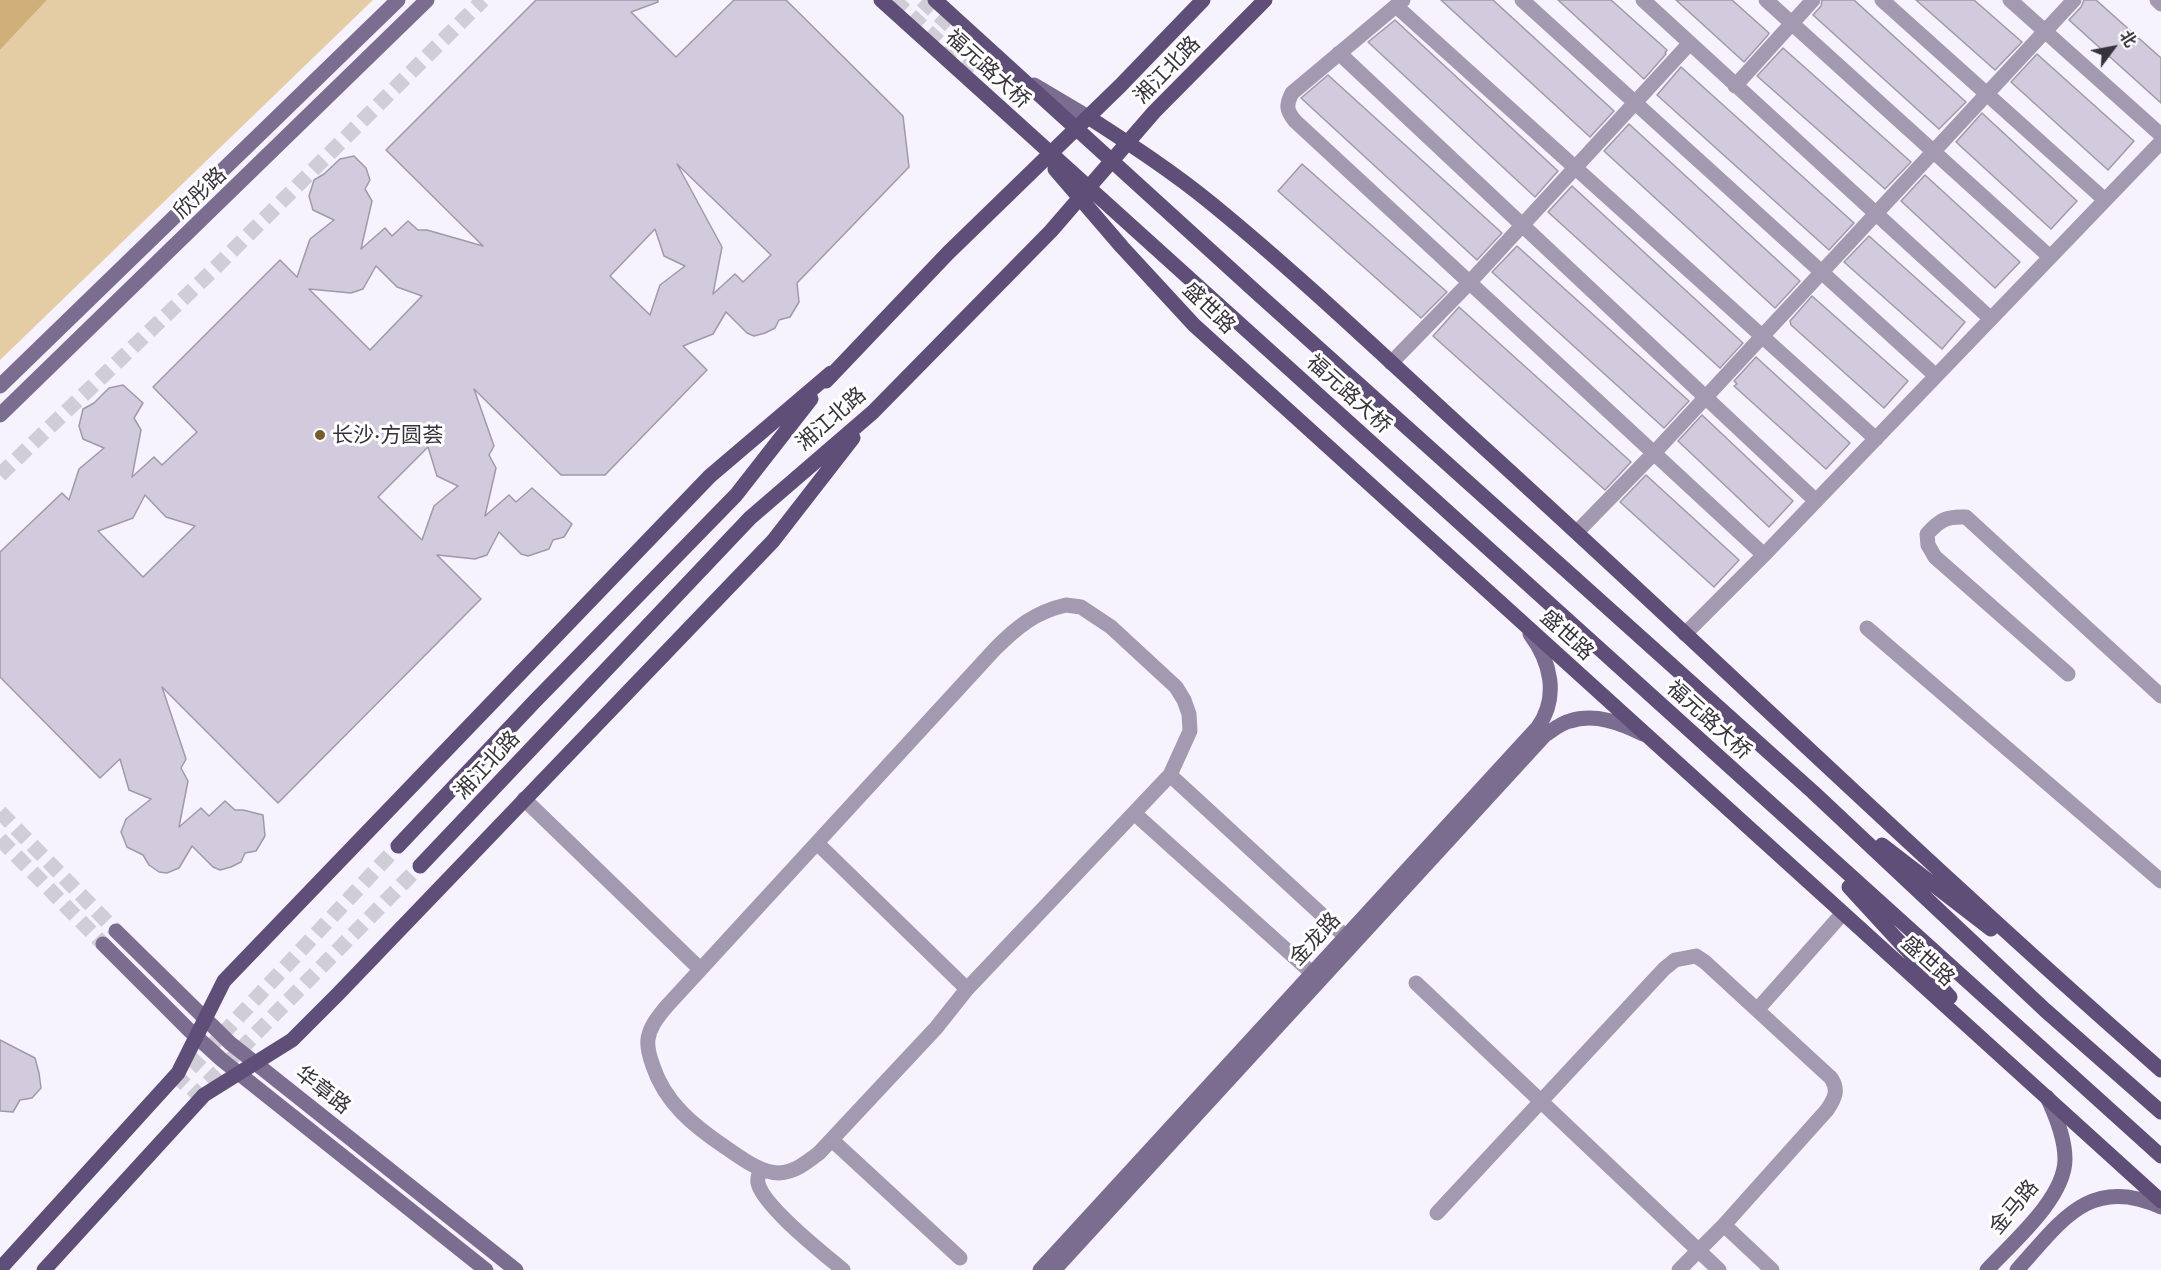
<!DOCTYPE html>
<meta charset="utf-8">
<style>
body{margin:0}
#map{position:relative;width:2161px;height:1270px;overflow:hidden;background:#f7f3fe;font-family:"Golos Text","Noto Sans SC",sans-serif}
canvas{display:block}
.north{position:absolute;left:2083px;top:18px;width:60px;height:60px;-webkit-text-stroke:4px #fff;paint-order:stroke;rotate:58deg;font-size:16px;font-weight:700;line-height:24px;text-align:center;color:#36333a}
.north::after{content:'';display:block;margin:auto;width:21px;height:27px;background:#36333a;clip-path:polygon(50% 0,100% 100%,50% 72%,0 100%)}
</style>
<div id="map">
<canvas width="2161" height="1270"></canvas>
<div class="north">北</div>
</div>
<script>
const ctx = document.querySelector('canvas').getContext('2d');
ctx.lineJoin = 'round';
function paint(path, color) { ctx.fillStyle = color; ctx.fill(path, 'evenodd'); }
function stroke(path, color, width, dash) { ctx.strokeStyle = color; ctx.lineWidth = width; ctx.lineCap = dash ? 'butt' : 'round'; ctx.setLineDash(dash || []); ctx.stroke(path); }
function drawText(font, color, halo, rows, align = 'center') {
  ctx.font = font + ' "Golos Text","Noto Sans SC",sans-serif'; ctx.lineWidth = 6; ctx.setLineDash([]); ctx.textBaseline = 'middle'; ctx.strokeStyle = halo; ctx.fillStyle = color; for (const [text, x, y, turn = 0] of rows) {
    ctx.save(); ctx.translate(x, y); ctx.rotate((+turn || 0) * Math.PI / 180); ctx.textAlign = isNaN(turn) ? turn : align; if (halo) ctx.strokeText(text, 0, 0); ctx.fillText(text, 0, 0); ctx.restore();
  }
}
const green = new Path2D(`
 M47 0H373L0 360V50Z`);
const water = new Path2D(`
 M0 0H47L0 50Z`);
const building = new Path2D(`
 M536 0H658V2L631 12 676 57 734 0H786L903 116 909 167 797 283 799 302 790 317 779 320 775 328 765 333 754 336 747 333 726 312 713 334 683 346 707 370 605 475H561L474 389 494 446 489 455 496 468 485 516 509 495 516 502 532 488 572 524 564 537 553 540 549 549 528 556 521 554 499 532 487 555 475 559 437 555 481 599 278 803 162 687 186 759 181 768 188 781 179 827 201 808 209 816 225 801 235 810H243L263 815 265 836 256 851 245 853 241 862 231 867 220 870 213 867 192 846 179 868 167 873 159 872 149 865 143 855 127 847 121 832 126 819 151 799 129 790 120 759 100 778 0 677V552L62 493 69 500 79 469 104 448 83 439 79 426 83 409 94 403 109 388 123 385 143 403 134 418 141 430 132 477 154 457 162 465 197 432 153 387 280 260 297 277 310 239 334 220 313 210 309 196 314 180 324 174 340 159 354 156 366 168 370 180 365 189 372 201 361 249 385 228 392 236 408 221 418 230H427L483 246 386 150ZM677 164 771 255 743 282 735 274 713 294 722 247ZM655 229 664 256 685 266 660 285 650 315 610 276ZM376 266 397 287 422 296 370 350 309 289 351 293 363 289ZM428 447 437 476 458 486 434 506 422 540 378 497ZM145 495 166 517 195 526 143 577 98 531 133 518Z
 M1441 0H1493L1614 111 1590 137Z
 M1558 0H1611L1667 50 1665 53 1666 54 1644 79Z
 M1676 0H1732L1769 33 1768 35 1744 62Z
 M1822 0H1854L1966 102 1939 129 1813 15 1821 6Z
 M1916 0H1974L2022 42 1995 70Z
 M2084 0H2096L2161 58V103L2069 20 2081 7Z
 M1395 20 1558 171 1535 197 1368 42Z
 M1783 48 1911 162 1885 189 1757 76Z
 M2037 54 2134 141 2108 170 2011 82Z
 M1681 67 1854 223 1829 250 1657 95Z
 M1328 75 1502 233 1477 260 1301 98Z
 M1982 113 2077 201 2051 229 1956 142Z
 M1629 124 1800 281 1775 308 1604 151Z
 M1302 164 1447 292 1421 318 1278 191Z
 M1925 175 2020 262 1995 288 1901 201Z
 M1572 186 1743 343 1720 368 1548 212Z
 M1869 236 1965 322 1942 349 1844 262Z
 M1517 246 1689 401 1664 428 1492 272Z
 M1812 296 1908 381 1884 408 1791 325 1790 321Z
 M1459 307 1630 461 1631 462 1605 490 1433 336Z
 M1756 357 1850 443 1826 469 1734 386 1737 384 1734 381Z
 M1702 415 1793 501 1769 527 1678 441Z
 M1646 475 1739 560 1714 587 1620 502Z
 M0 1040 35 1058 39 1073 41 1088 32 1098 20 1100 13 1112 0 1111Z`);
const secondaryTunnel = new Path2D(`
 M894 0 973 73
 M922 0 972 46 988 58
 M0 475 211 272 483 0
 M0 812 116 931
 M0 839 103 944`);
const primaryTunnel = new Path2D(`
 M175 1085 398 846
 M192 1099 420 866`);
const street = new Path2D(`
 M1403 0 1292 93C1286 105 1286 110 1295 121L1764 555
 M1522 0 1936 376
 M1643 0 1991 319
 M1766 0 2050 257
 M1882 0 2105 200
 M2010 0 2161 135
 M2157 0 2161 4
 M1396 6 1876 439
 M1339 53 1816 501
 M1735 86 1813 0
 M1391 363 1469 283 1689 44
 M1577 532 1654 453 2074 0
 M1066 605 1081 607 1111 627 1176 687 1184 700 1189 714 1190 731 1170 775 967 989 936 1028 819 1153C806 1163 795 1172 779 1173 760 1173 740 1157 725 1147 694 1126 665 1103 653 1066 650 1058 647 1047 648 1039 650 1026 658 1017 666 1007L995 649C1017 627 1035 612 1066 605Z
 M1867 628 2161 881
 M1685 634 1764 555 2161 142
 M2068 674 1935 557 1928 545 1927 534C1940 520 1946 516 1966 517L2161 696
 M1170 775 1346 937
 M524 799 700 969
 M1134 813 1312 973
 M817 843 967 989
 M1416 983 1719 1270
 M1757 1010 1843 913
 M832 1140 960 1258
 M760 1169C759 1173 757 1179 758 1183 763 1206 823 1253 843 1270
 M1437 1213 1664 969 1675 960 1696 956 1705 962 1831 1078C1839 1090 1835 1098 1827 1110L1724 1225 1679 1270
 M1724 1225 1772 1270`);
const secondary = new Path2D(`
 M1034 85 1088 117
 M0 386 398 0
 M0 415 427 0
 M116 931 230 1043 516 1270
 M103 944 189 1030 222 1060 486 1270
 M1040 1270 1538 727C1559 697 1551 662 1530 634
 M1054 1270 1545 735C1553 730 1561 723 1570 721 1595 713 1621 723 1643 734
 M1987 1270C2013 1242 2065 1198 2065 1159 2065 1138 2056 1116 2047 1097
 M2017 1270C2060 1223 2089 1174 2161 1207`);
const primary = new Path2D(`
 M881 0 2161 1156
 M935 0 1256 292 1813 792 2045 1010 2161 1112
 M1088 117C1130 144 1173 172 1212 204 1305 280 1392 364 1481 445 1709 652 1929 867 2161 1070
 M1055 169 1122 247 1194 325 2161 1201
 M826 381 948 253 1120 86 1203 0
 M1882 845 1991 929
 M398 846 534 702 736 495 811 399
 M420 866 750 518 873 412 1051 231 1154 112 1265 0
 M1849 887 1950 997
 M0 1269 178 1073 224 981 710 476 831 373
 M44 1270 204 1095 292 1040 338 994 773 541 853 438`);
const markers = [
 [320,435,6,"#765b2d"]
];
const streetNames = [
 ["福元路大桥",988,69,42],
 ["湘江北路",1167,70,-46],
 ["欣彤路",200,193,-44],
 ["盛世路",1209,308,44],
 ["福元路大桥",1349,394,42],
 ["湘江北路",831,419,-41],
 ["盛世路",1567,635,42],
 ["福元路大桥",1709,720,42],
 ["湘江北路",487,765,-47],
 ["金龙路",1315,939,-47],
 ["盛世路",1928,961,42],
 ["华章路",323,1090,38],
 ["金马路",2014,1207,-50]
];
const poiNames = [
 ["长沙·方圆荟",332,435]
];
paint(green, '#e4cca5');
paint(water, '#d1af79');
paint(building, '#d2cbdd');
stroke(building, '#a099aa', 1.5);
stroke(secondaryTunnel, '#d0cdd7', 15, [15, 8]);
stroke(primaryTunnel, '#d0cdd7', 15, [15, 8]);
stroke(street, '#a399b1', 15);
stroke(secondary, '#7b6d90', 15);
stroke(primary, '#5f4e77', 15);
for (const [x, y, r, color] of markers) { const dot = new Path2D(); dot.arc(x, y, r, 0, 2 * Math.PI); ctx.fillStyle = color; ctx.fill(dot); stroke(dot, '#fff', 2); }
drawText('21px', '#36333a', '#fff', streetNames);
drawText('21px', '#36333a', '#fff', poiNames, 'left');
</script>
